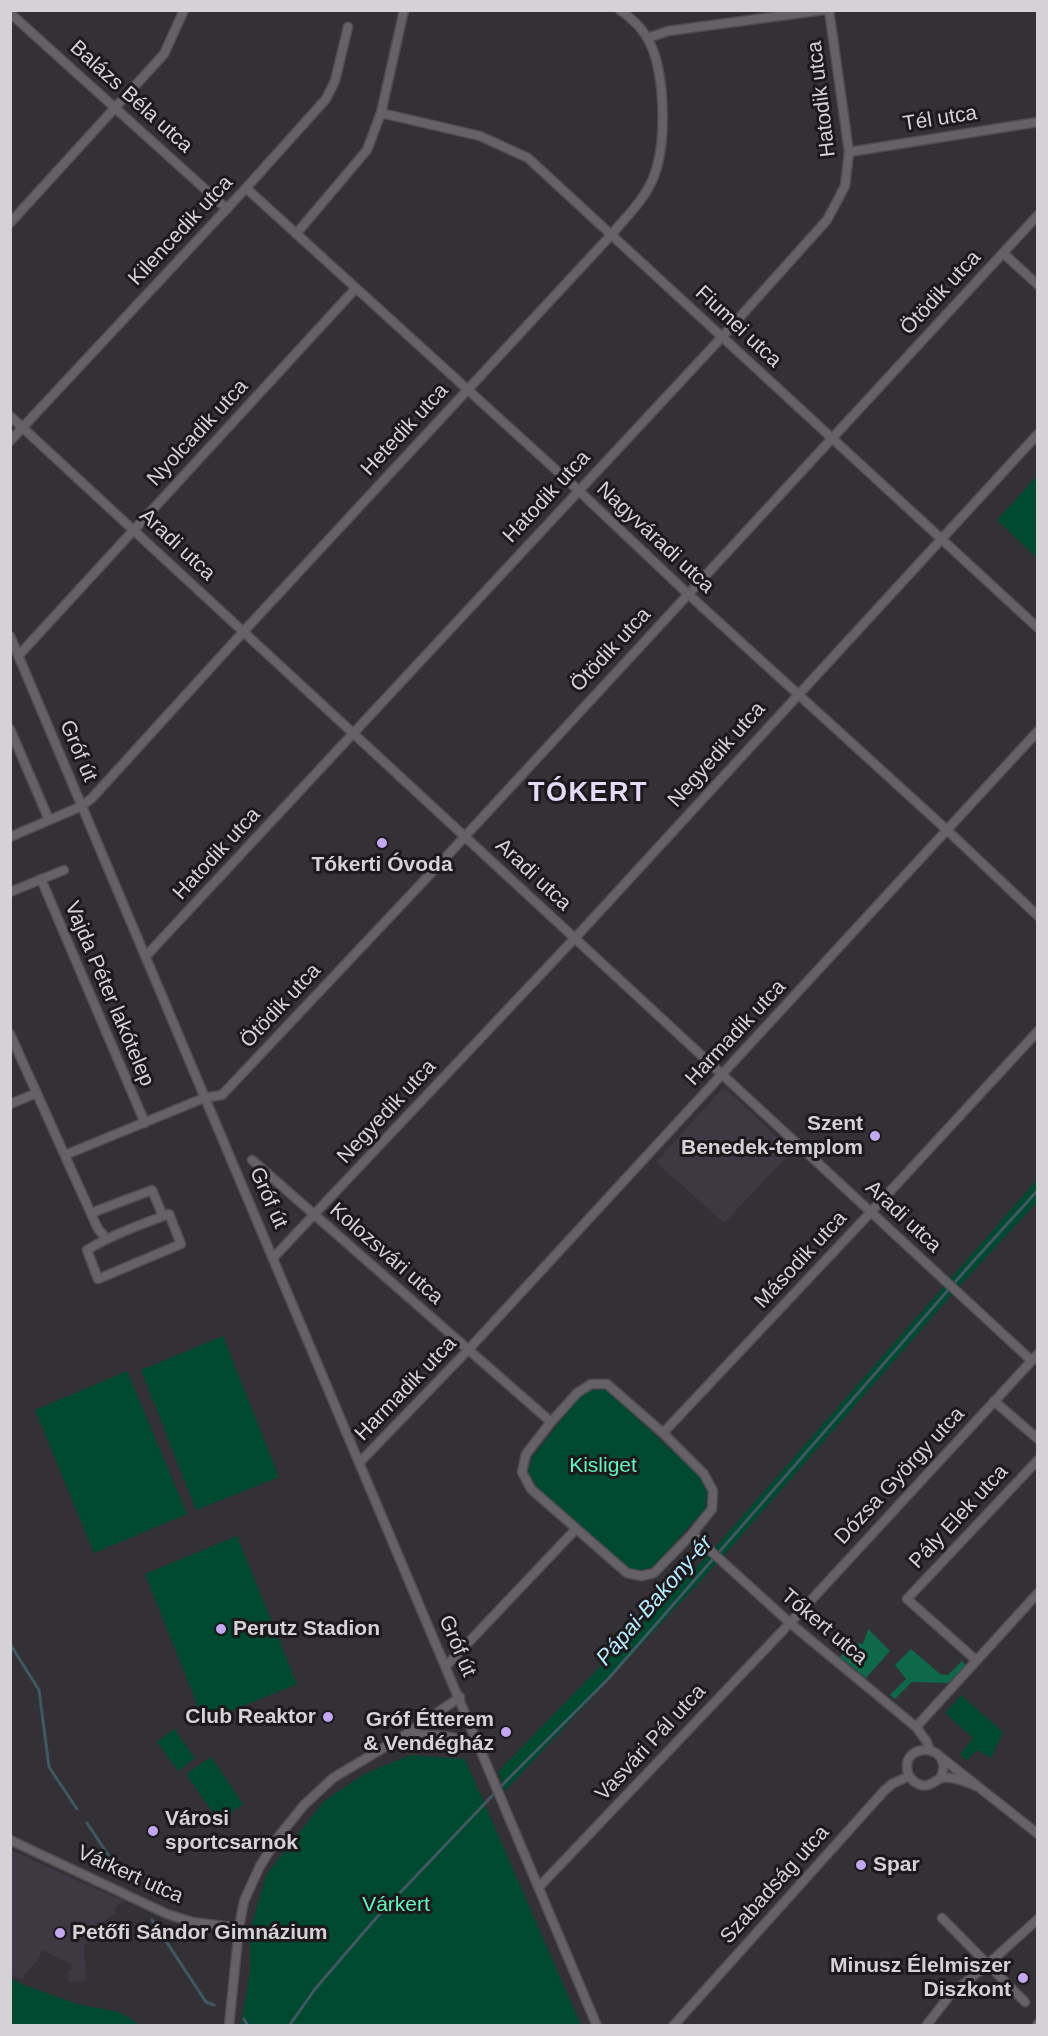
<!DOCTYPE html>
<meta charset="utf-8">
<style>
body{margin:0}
#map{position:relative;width:1048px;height:2036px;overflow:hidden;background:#343136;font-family:Arial,sans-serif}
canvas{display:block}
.frame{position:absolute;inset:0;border:12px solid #d4d2d5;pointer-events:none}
</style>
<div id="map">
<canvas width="1048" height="2036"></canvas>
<div class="frame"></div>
</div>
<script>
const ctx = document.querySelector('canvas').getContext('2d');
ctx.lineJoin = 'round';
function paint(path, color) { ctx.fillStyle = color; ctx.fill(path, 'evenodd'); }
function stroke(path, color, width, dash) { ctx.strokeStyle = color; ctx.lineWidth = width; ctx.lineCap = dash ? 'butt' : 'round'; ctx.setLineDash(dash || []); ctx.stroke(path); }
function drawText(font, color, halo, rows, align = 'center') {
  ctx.font = font + ' Arial,sans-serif'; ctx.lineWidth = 6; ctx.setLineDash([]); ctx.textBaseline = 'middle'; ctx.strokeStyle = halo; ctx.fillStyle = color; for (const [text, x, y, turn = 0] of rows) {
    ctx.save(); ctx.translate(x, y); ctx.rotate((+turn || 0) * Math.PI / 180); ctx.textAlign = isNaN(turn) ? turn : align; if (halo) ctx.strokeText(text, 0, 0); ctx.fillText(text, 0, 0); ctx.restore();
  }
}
const built = new Path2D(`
 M724 1087 792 1151 724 1223 656 1162Z
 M11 1850 107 1894 125 1901 115 1907 116 1912 95 1927 84 1948 86 1981 69 1982 68 1971 72 1970 71 1964 42 1950 38 1960 24 1975 23 1981 11 1974Z`);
const green = new Path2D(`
 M1037 476V558L997 520Z
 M1037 1180V1202L956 1290 720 1560 505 1791 498 1772 711 1552Z
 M223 1336 279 1477 196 1510 141 1370Z
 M127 1371 187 1514 94 1553 35 1410Z
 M606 1389 700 1477 707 1493 705 1509 653 1567 641 1570 629 1568 537 1487 528 1472 532 1458 580 1395 592 1390Z
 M237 1536 297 1684 204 1722 145 1574Z
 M961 1695 1003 1732 991 1758 977 1750 967 1760 960 1755 973 1738 945 1713Z
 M174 1729 195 1758 178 1771 157 1742Z
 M410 1755 465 1759 581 2025H241L250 1972V1931L266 1875 324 1801 364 1774Z
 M211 1757 243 1804 219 1821 186 1774Z
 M10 1978 24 1985 77 2004 119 2012 141 2025H11Z`);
const forest = new Path2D(`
 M868 1629 890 1651 866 1678 840 1657 852 1643 863 1644Z
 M911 1649 940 1674 948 1675 962 1661 966 1665 948 1683 912 1682 895 1699 890 1695 906 1679 895 1665Z`);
const stream = new Path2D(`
 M10 1644 39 1690 49 1767 77 1809
 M87 1823 124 1879
 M152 1920 206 2002 214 2005
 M244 2019 248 2026
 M289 2026 315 1989 377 1917 510 1777 609 1678 970 1265 1038 1190`);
const street = new Path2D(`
 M10 13 227 209
 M648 38 668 31 824 10
 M381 113 480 136 528 158 1038 628
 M849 152 1038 122
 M246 188 578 490 688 594 947 830 1038 916
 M10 223 164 54 184 10
 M296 234 367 150 381 113 404 10
 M1003 253 1038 285
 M10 416 1032 1361
 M10 441 246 188 326 99 335 81 348 27
 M10 636 597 2026
 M19 655 356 288
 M10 729 49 820
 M10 837 82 806 92 798 244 631 611 235C626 217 646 198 654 176 667 142 666 67 646 36 640 26 630 17 620 10
 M41 879 145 1123
 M10 892 64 870
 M146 956 722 337 827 220 845 186 849 152 829 10
 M10 1034 98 1229 106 1238
 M10 1104 37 1093
 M65 1155 204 1098 222 1095 434 870 1038 215
 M252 1160 551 1422
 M91 1213 152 1190 163 1216
 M169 1214 181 1244 98 1279 87 1250C111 1235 142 1224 169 1214Z
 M274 1257 575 938 1038 434
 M591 1384H607L663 1433 704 1474 713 1491 712 1509 692 1534 654 1573 642 1576 627 1573 531 1489 522 1472 526 1454 551 1422 577 1393Z
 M994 1401 1038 1439
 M663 1433 871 1212 1038 1031
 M360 1462 468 1350 1038 731
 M692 1534 790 1623 916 1727 927 1742 929 1749
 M976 1660 907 1599 1038 1460
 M446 1666 576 1529
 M916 1727 1038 1593
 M406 1735C435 1734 453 1735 480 1746
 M942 1758 1038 1834
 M940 1779C957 1745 904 1740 907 1769 908 1775 912 1781 918 1784 927 1788 932 1783 939 1779 949 1774 967 1782 976 1786
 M10 1840 167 1914 192 1922 239 1928
 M539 1887 790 1623 1038 1354
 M942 1918 1025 2002
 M229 2026 239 1928 244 1901 260 1866 279 1836 304 1805 333 1778 405 1735 460 1697
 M673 2026 884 1791 892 1784 909 1776
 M926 2026 950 1995 988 1964 1038 1919
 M1037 2026 1038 2024`);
const markers = [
 [382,843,6,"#c4a7f1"],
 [875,1136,6,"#c4a7f1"],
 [221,1629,6,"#c4a7f1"],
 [328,1717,6,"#c4a7f1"],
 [506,1732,6,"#c4a7f1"],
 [153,1831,6,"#c4a7f1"],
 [861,1865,6,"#c4a7f1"],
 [60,1933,6,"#c4a7f1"],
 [1023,1978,6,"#c4a7f1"]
];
const streetNames = [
 ["Balázs Béla utca",131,97,42],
 ["Hatodik utca",822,99,-97],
 ["Tél utca",940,119,-9],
 ["Kilencedik utca",181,231,-47],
 ["Ötödik utca",941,293,-47],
 ["Fiumei utca",738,327,43],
 ["Hetedik utca",405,430,-47],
 ["Nyolcadik utca",198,433,-47],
 ["Hatodik utca",547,497,-47],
 ["Nagyváradi utca",655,538,43],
 ["Aradi utca",177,545,43],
 ["Ötödik utca",611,650,-47],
 ["Gróf út",78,751,67],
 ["Negyedik utca",717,755,-48],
 ["Hatodik utca",217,854,-47],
 ["Aradi utca",533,875,43],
 ["Vajda Péter lakótelep",109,994,67],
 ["Ötödik utca",281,1006,-47],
 ["Harmadik utca",736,1033,-47],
 ["Negyedik utca",387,1112,-47],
 ["Gróf út",268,1198,66],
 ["Aradi utca",903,1217,43],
 ["Kolozsvári utca",386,1254,41],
 ["Második utca",801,1260,-47],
 ["Harmadik utca",406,1389,-46],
 ["Dózsa György utca",900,1476,-47],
 ["Pály Elek utca",959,1517,-47],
 ["Tókert utca",824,1627,40],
 ["Gróf út",457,1646,67],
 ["Vasvári Pál utca",651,1743,-47],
 ["Várkert utca",130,1875,24],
 ["Szabadság utca",775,1885,-48]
];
const poiNames = [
 ["Tókerti Óvoda",382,865,"center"],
 ["Szent",863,1124],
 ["Benedek-templom",863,1148],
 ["Perutz Stadion",233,1629,"left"],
 ["Club Reaktor",316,1717],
 ["Gróf Étterem",494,1720],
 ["& Vendégház",494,1744],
 ["Városi",165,1819,"left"],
 ["sportcsarnok",165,1843,"left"],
 ["Spar",873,1865,"left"],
 ["Petőfi Sándor Gimnázium",72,1933,"left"],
 ["Minusz Élelmiszer",1011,1966],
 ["Diszkont",1011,1990]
];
const parkNames = [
 ["Kisliget",603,1466],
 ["Várkert",396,1905]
];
const waterNames = [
 ["Pápai-Bakony-ér",655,1601,-49]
];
const districtNames = [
 ["TÓKERT",588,794]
];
paint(built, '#3e3843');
paint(green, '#004931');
paint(forest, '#0e6849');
stroke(stream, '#405862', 3);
stroke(street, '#4f4d51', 11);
stroke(street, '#646167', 8);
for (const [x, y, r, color] of markers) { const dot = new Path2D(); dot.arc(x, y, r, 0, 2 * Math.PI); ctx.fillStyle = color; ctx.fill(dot); stroke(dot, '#1b191c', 2); }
drawText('21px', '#d4d2d5', '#1b191c', streetNames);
drawText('bold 21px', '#d4d2d5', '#1b191c', poiNames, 'right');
drawText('21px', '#68f4bc', '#1b191c', parkNames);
drawText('italic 22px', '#b8eaff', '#1b191c', waterNames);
ctx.letterSpacing = '1.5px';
drawText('bold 27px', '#e5dbf8', '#1b191c', districtNames);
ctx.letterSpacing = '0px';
</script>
